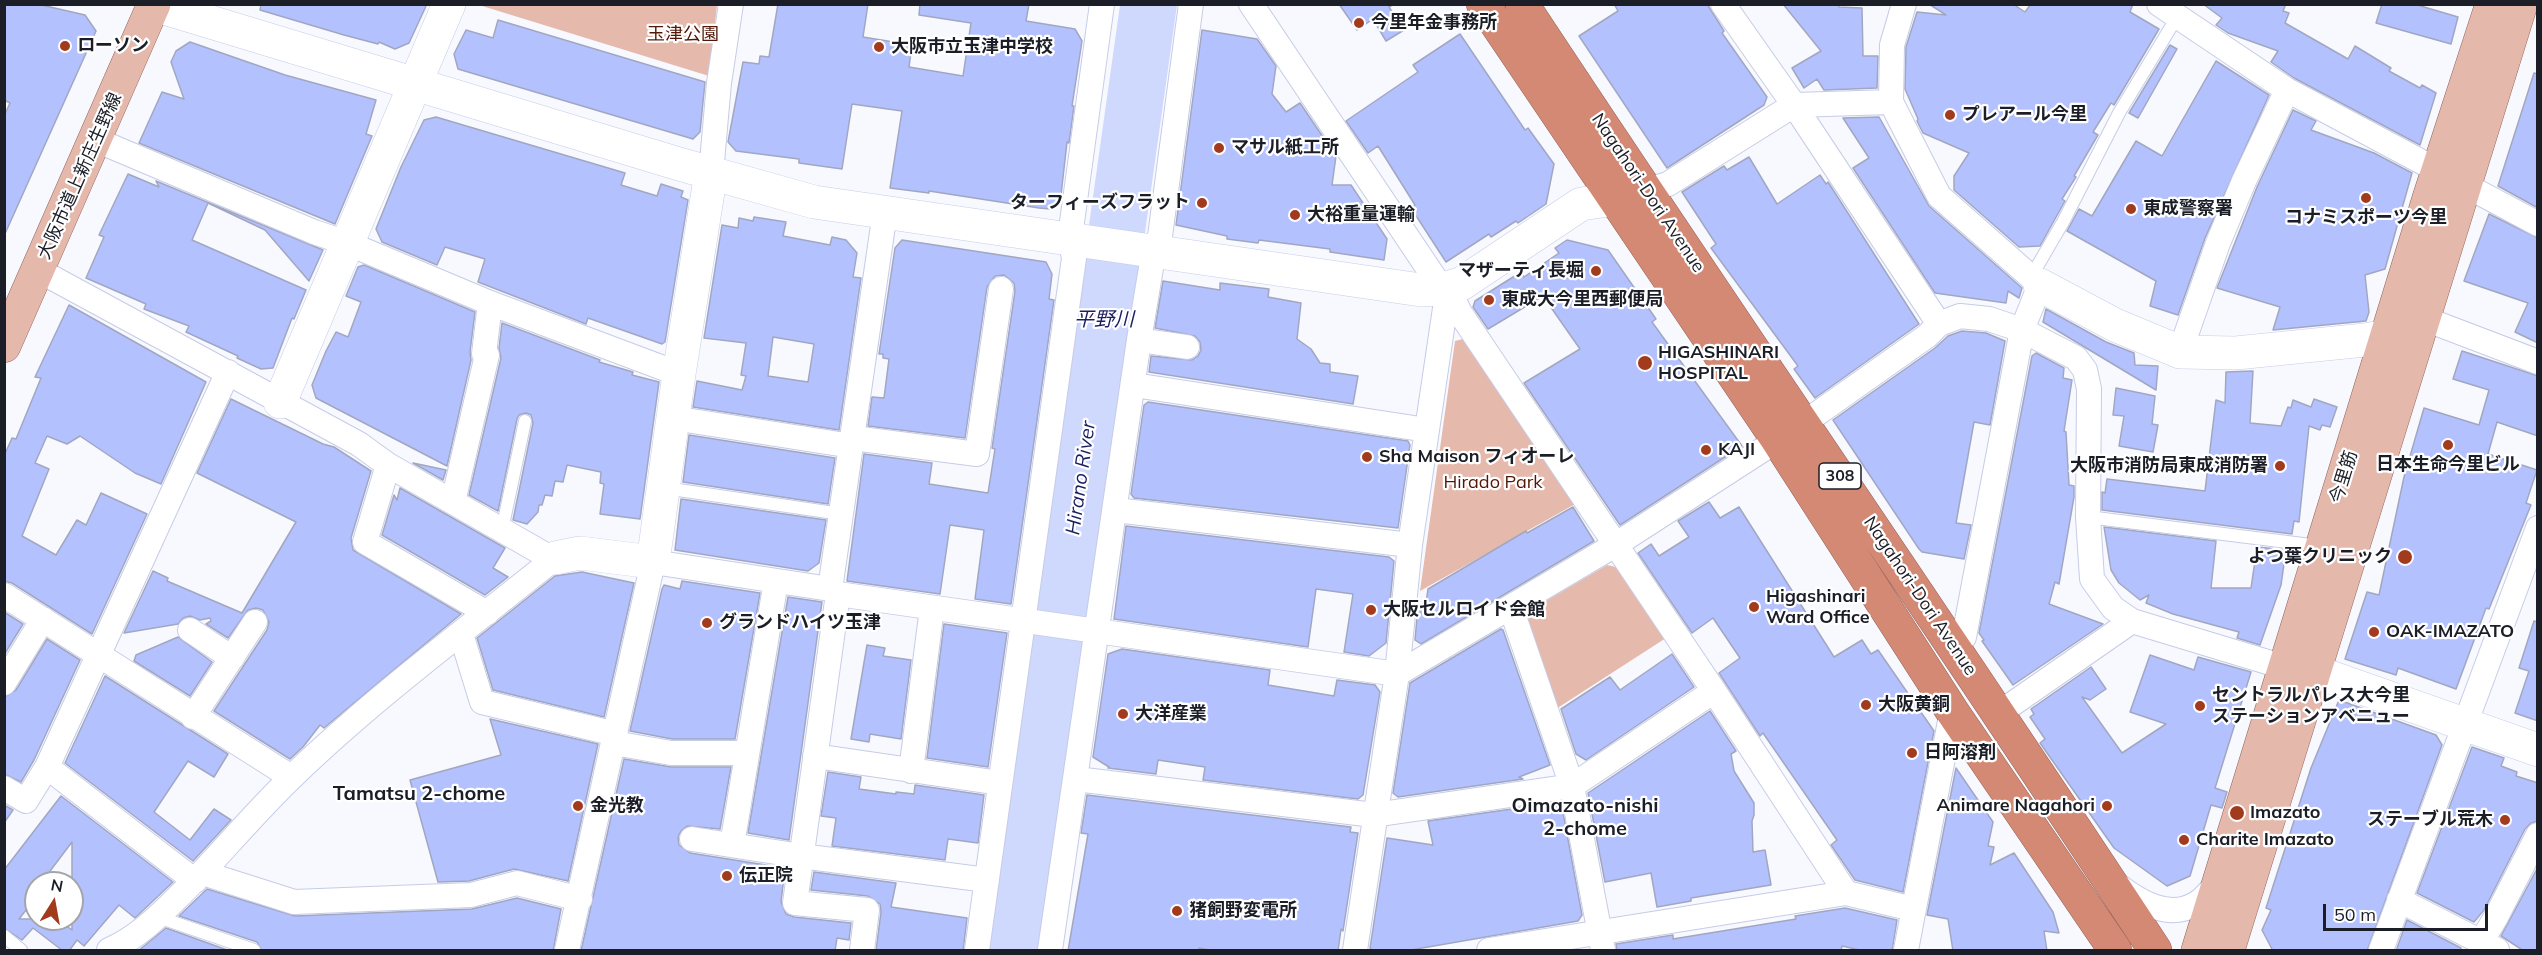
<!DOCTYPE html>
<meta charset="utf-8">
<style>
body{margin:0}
#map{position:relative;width:2542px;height:955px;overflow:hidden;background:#f7f9fe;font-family:Mulish,sans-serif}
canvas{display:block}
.frame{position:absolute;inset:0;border:6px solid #1b1e27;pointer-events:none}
.north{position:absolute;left:24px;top:871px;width:60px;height:60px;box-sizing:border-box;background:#fff;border:2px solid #a4a5a9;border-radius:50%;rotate:11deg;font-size:16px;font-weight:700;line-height:24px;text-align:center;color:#1b1e27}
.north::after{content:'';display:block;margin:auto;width:21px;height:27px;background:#a23a1d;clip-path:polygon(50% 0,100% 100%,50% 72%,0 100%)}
.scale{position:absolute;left:2323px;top:904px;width:165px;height:27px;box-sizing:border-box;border:3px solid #1b1e27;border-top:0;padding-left:8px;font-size:18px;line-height:21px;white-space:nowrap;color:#1b1e27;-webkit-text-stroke:4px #fff;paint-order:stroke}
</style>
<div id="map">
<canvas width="2542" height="955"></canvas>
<div class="frame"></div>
<div class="north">N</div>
<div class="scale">50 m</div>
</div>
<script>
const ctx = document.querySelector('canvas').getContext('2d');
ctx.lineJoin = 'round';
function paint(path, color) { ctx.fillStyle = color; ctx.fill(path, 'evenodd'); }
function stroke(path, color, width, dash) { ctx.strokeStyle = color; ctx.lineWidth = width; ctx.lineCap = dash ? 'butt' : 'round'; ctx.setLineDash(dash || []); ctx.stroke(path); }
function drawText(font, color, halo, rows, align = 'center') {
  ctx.font = font + ' Mulish,"Noto Sans JP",sans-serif'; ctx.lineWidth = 4.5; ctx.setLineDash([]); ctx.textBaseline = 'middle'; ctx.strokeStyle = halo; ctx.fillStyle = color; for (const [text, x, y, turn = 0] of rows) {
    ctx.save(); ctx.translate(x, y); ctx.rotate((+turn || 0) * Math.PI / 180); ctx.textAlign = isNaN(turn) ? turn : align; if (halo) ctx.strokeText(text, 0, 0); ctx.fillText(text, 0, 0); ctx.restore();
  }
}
const green = new Path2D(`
 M479 5H717L709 76Z
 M1467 338 1577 503 1420 591 1455 341Z
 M1607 565 1620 568 1666 638 1556 709 1524 620 1527 612Z`);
const water = new Path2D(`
 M1120 5H1177L1044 950H987Z`);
const building = new Path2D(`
 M4 4H37L85 15 96 31 4 236V116L10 103 4 100Z
 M261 4H427L409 43 395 49 379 42 378 44 344 35 260 10Z
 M778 4H868L863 37 912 45 909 67 963 76 971 23 919 15 920 4H1029L1026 21 1075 29 1082 41 1072 106H1074L1069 143 1067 142 1060 204 1051 209 1039 208 929 191V193L890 188 902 111 852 104 842 169 799 163V159L736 151 728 142 743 62 759 64 760 56 769 57Z
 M1339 4H1394L1389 7 1404 30 1386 41 1373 19 1357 30Z
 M1614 4H1707L1724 31 1722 33 1767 97 1764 105 1667 168 1579 36 1618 11Z
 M1783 4H1838L1839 7 1862 8 1863 56H1878L1877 88 1824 90 1817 79 1804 88 1792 68 1821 51Z
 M1929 4H2013L2025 12 2031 4H2133L2130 12 2159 29 2114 105 2111 103 2093 132 2098 135 2074 176 2076 177 2062 199 2065 201 2040 246 2019 247 1954 190V176L1969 153 1923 133 1917 121 1918 119 1905 89 1906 47 1917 12 1946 15Z
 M2203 4H2286L2283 11 2289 13 2285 23 2348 59 2355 46 2391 68 2389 71 2420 88 2422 85 2436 93 2420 145 2294 78 2271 62 2278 51 2228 33 2216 25 2222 18Z
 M2382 4H2414L2458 17 2451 44 2376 23Z
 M498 20 705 82 700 132 693 139 458 69 454 54 466 30 493 38Z
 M1202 30 1257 39 1276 66 1272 94 1286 112 1300 103 1323 137 1336 156 1332 185H1351L1387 239 1384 260 1330 252V249L1259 240 1258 243 1227 239V236L1176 225Z
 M1460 34 1525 130 1528 128 1554 164 1546 204 1518 223 1516 221 1491 237 1489 234 1446 262 1411 208 1415 205 1378 146 1368 153 1346 121 1418 72 1413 65Z
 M190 42 285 75 376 100 366 134 372 136 335 224 139 143 162 92 184 99 171 62 176 51Z
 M2170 45 2177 49 2138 118 2129 113Z
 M2216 61 2269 95 2205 238 2178 315 2150 306 2156 281 2067 231 2079 209 2092 216 2136 141 2162 156Z
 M2534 73 2538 74V208L2498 186Z
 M2293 110 2316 121 2311 130 2374 153 2412 173 2385 269 2365 275 2369 312 2366 321 2273 330 2280 307 2217 288 2257 187Z
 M436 117 625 173 621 185 657 196 661 184 683 191 681 197 688 200 665 342 662 344 588 318 586 324 478 282 485 259 445 247 437 265 382 242 376 229 378 224 401 167 424 120Z
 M1879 117 1929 206 2022 288 2019 298 2008 291 2006 303 1935 293 1853 168 1869 158 1843 118Z
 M1749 157 1777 204 1820 175 1826 184 1828 182 1919 324 1815 398 1794 369 1798 366 1711 248 1716 244 1682 192 1724 166 1727 170Z
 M128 174 159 187 156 181 323 250 309 281 265 230 208 203 192 240 306 290 294 319 292 318 273 368 261 369 237 358 238 356 186 332 189 326 144 309 146 304 86 278 104 237 99 235Z
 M2489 214 2538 238V343L2515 332 2528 303 2464 281Z
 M754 217 786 222 783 236 830 245 832 237 846 240 857 253 853 277 861 278 839 430 693 407 697 381 742 390 746 376 741 375 746 343 704 338 722 225 738 228 739 218 753 221ZM773 337 814 344 808 382 768 376Z
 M902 240 1046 262 1052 274 1049 299 1054 300 1011 604 975 599 984 530 950 525 940 594 847 581 864 454 932 463 929 484 988 493 995 449 992 448 1015 291 1014 283 1004 275 995 276 987 287 965 438 868 426 872 397 884 398 889 359 883 358V354H879L895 248Z
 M1567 240 1608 250 1656 319 1652 322 1742 446 1620 525 1524 383 1580 349 1543 296 1488 329 1473 307 1475 301 1521 272 1524 277 1559 253 1555 248Z
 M364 265 475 312 470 352 471 360 447 466 316 398 312 385 326 351 336 332 348 337 361 302 346 296 358 267Z
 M1163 281 1220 290V283L1269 289 1268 297 1301 303 1297 339 1311 349 1320 363 1330 364V372L1358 376 1353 404 1149 372 1151 356 1192 360 1198 356 1201 350 1200 342 1195 336 1155 328Z
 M69 305 206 382 161 484 135 473 80 436 67 444 47 436 35 463 49 469 22 536 56 555 77 520 86 525 101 493 147 514 92 634 12 583 4 581V456L12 438 16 439 41 378 35 377Z
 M2046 309 2106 342 2134 353 2135 365 2158 366 2156 390 2043 322Z
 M502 323 600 360 599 362 633 372 632 375 659 382 640 519 600 514 604 484 600 483 601 472 567 465 563 482 555 481 552 496 545 495 542 505H539L538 512 527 524 513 520 533 423 531 415 526 413 519 415 517 419 498 511 469 495 501 358 499 348Z
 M1962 331 1986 333 2005 341 1990 425 1974 422 1956 523 1971 525 1964 559 1922 552 1919 549 1833 420 1935 348 1948 336Z
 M2462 351 2538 376V436L2497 422 2488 454 2537 470 2526 503 2531 505 2489 609 2486 608 2456 689 2398 668 2396 675 2345 659 2367 592 2379 595 2404 477 2424 408 2479 425 2489 390 2453 379Z
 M2036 353 2064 368 2063 378 2072 380 2064 431 2066 432 2069 485 2074 486V497L2059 584 2055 582 2049 604 2103 624 2013 685 1982 641 1984 640 1979 633 2032 356Z
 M2253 371 2250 423 2281 426 2288 407 2291 408 2293 400 2311 407 2314 399 2337 407 2330 427 2322 425 2320 430 2309 426 2299 522 2294 521 2292 534 2102 510V492L2105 493 2107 479 2205 491 2216 400 2225 403 2226 372Z
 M2116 388 2155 396 2152 424 2158 425 2153 452 2119 446 2124 416 2113 415Z
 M231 399 323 444 334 447 371 471 351 538 353 550 461 614 324 728 320 725 303 747 290 759 214 711 267 630 269 622 263 610 256 608 248 610 228 638 206 624 211 621 210 618 200 620 190 616 183 618 178 624 124 633 153 571 168 578 167 581 242 613 296 522 197 473Z
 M1148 402 1408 441 1410 445 1398 528 1134 498 1131 494 1144 405Z
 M689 435 835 458 828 504 683 482Z
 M413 463 446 470 443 480Z
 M400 488 505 548 493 568 508 577 485 595 382 535 394 495 397 500Z
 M681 499 826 520 819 563 808 571 675 550Z
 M1709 502 1720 518 1739 507 1834 657 1862 640 1871 654 1878 650 1934 731 1903 892 1855 880 1831 845 1837 840 1763 733 1760 736 1719 673 1740 658 1713 618 1692 633 1638 553 1651 544 1659 556 1689 537 1678 521Z
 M1573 507 1594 541 1421 644 1415 640 1418 606 1424 616 1428 589 1526 531 1527 533Z
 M1126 526 1389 557 1394 561 1386 643 1369 656 1344 652 1353 594 1316 589 1308 647 1114 619Z
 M2104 527 2216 541 2211 588H2251L2257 547 2286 550 2281 585 2260 645 2237 638 2239 632 2173 614 2146 603 2149 595 2140 600 2119 583 2111 570Z
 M582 572 634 583 604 717 493 690 477 638 555 576Z
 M682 581 760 593 735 739H672L630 731 662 589 664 585 680 589Z
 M788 597 822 602 789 840 748 833Z
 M4 612 23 624 4 655Z
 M2534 621 2538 622V721L2515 713 2529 671 2519 668Z
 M944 624 1007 633 988 767 927 758Z
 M1501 629 1503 630 1550 765 1519 777 1523 779 1398 797 1393 793 1410 683Z
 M178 637 212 662 190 696 134 661 136 655Z
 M47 639 80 660 34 760 21 782 4 774V697L16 690Z
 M867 645 885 648 883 656 911 660 901 739 870 734 869 742 851 739Z
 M1122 649 1270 670 1268 685 1334 696 1337 680 1375 685 1380 692 1363 795 1358 799 1203 780 1205 767 1158 760 1156 774 1108 768 1109 767 1093 757 1108 654Z
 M1672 654 1694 687 1586 760 1576 754 1561 709 1610 677 1620 690Z
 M2150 655 2194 670 2198 657 2251 672 2216 785 2215 788 2227 792 2222 808 2211 805 2190 876 2167 886 2114 848 2040 743 2045 739 2030 717 2034 714 2031 709 2091 667 2106 689 2090 700 2082 697 2122 753 2166 724 2130 712Z
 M105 676 228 754 214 777 188 761 154 812 190 840 214 809 231 820 193 861 65 763Z
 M2339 700 2436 735 2442 745 2367 951H2273L2262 930 2271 910 2266 908 2311 768Z
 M1710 711 1736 751 1731 754 1734 771 1754 803V815L1752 821 1753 852 1765 850 1771 885 1691 898V901L1657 907 1651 873 1605 882 1588 793Z
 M490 719 598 744 568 881 514 869 469 881 438 882 410 780 501 755Z
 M2472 747 2504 758 2501 766 2517 772 2516 776 2538 783V821L2531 823 2525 829 2484 910 2474 922 2417 893Z
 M624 759 671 767H731L720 829 687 826 681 831 678 837 679 845 690 853 785 868 781 902 786 914 794 917 851 923 849 940 837 938 835 951H581Z
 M1956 768 1993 822 1988 846 1994 847 1990 865 2014 853 2053 912 2059 933 2044 931 2047 951H1953L1948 919 1927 915Z
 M828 772 861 777 859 789 896 794V792L914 794 915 785 984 795 978 843 948 839 945 860 832 846 836 818 821 816Z
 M1087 795 1351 827 1350 832 1358 833 1343 931 1341 929 1338 951H1215L1199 948 1198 951H1068L1088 834 1081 833Z
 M61 796 173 882 135 918 119 905 84 946 77 940 69 951H63L33 928 22 940 4 928V870ZM72 842V930L57 919H19L33 901 30 899 36 889V883H41Z
 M1561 802 1582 915 1578 921 1405 951H1373L1370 948 1387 838 1433 845 1428 821Z
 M4 805 13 810 4 823Z
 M2538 867V951H2524L2501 936Z
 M814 872 896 883 891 907 967 918 963 951H876L881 912 880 904 868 896 811 890Z
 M207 889 295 916 472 909 517 898 561 909 553 951H262L257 942 179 916Z
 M1845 908 1897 920 1892 951H1864L1842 946 1841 951H1617L1616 944 1673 935V939L1796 919 1795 916Z
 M2407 920 2461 948 2460 951H2396Z
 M166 928 230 951H138Z`);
const lane = new Path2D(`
 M2031 277 2063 222 2119 113 2177 17
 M665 488 841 514
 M2088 517 2319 546
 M502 530 525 421
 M158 917 254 950
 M4 936 21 950`);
const street = new Path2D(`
 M1251 4 1442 289
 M1723 4 1794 105 1939 324
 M1904 4 1892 45 1891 102 1939 196 2040 285 2022 330 1964 637 1952 645
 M2159 4 2287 90 2538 224
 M96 140 314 232 347 243 490 303 679 374
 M711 173 719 83 731 4
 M1645 191 1668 184 1794 105 1891 102
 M38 270 359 444 388 465 549 557 555 558
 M1448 288 1460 313 1714 691 1846 893
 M2425 319 2538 362
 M1139 340 1187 347
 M2180 352 2218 243 2244 181 2287 90
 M1134 385 1427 430
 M673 418 852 446
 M853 438 977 454 1001 289
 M388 465 365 542 487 613
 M453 502 487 355 484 354 490 303
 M1116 510 1410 545
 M830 589 885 212
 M838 594 795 903 867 910 862 950
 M4 595 291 777
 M1511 608 1572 786 1603 950
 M190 630 232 658
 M461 634 482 702 616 734
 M4 683 43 619
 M1998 714 2132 621
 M193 717 255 622
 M614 743 671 753H747
 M815 756 1000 783
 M47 767 195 881
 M911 771 932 608
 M1076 779 1374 815 1572 786 1714 691
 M4 788 26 801 47 767 228 372
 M692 839 801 856 987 880
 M732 845 776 581
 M203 873 294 902 471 895 517 883 580 899
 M2116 884C2138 901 2169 921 2197 903 2205 898 2211 890 2217 883
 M2399 900 2497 950
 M2481 942 2496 917 2538 835
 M109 950C135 939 157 918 177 898 217 859 252 815 293 776 375 697 467 629 555 558
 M567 950 653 562 830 589 838 594 1397 674 1615 545 1804 423 1927 336 1939 324 1960 316 1989 319 2022 330 2076 358 2085 370 2089 389 2088 517 2092 579 2113 608 2132 621 2284 667
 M977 950 1074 258 1070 240 1072 222 1102 4
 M1050 950 1139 340 1151 268 1160 236 1191 4
 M1355 950 1397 674 1410 545 1448 288
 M1489 950 1846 893 1913 909
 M1906 950 1952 711
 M2381 950 2538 528`);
const secondary = new Path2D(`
 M151 4 679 164 814 202 1421 290 1442 289 1461 284 1581 204 1615 199 1639 192
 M2040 285 2115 325 2180 352 2236 353 2365 340 2387 336
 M280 402 449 4
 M555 558 580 553 653 562 679 374 711 173
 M2316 672 2538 750`);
const primary = new Path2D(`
 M4 346 154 4
 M2198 950 2429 198 2492 4
 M2228 950 2521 4`);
const highway = new Path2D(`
 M1483 4 1777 439 1952 711 2115 950
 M1522 4C1731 321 1947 633 2155 950`);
const markers = [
 [1359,23,6,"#a23a1d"],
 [65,46,6,"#a23a1d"],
 [879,47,6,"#a23a1d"],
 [1950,115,6,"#a23a1d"],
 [1219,148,6,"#a23a1d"],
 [2366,198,6,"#a23a1d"],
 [1202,203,6,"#a23a1d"],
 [2131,209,6,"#a23a1d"],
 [1295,215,6,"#a23a1d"],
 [1596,271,6,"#a23a1d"],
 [1489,300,6,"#a23a1d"],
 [1645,363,8,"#a23a1d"],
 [2448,445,6,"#a23a1d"],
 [1706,450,6,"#a23a1d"],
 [1367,457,6,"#a23a1d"],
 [2280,466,6,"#a23a1d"],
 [2405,557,8,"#a23a1d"],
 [1754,607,6,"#a23a1d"],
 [1371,610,6,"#a23a1d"],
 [707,623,6,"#a23a1d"],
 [2374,632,6,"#a23a1d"],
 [1866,705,6,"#a23a1d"],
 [2200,706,6,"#a23a1d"],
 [1123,714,6,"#a23a1d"],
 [1912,753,6,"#a23a1d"],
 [578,806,6,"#a23a1d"],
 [2107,806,6,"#a23a1d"],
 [2237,813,8,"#a23a1d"],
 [2505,820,6,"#a23a1d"],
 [2184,840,6,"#a23a1d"],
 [727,876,6,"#a23a1d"],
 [1177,911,6,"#a23a1d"]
];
const shields = [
 [1840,476,42]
];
const shieldNames = [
 ["308",1840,476]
];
const poiNames = [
 ["今里年金事務所",1371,23],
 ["ローソン",77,46],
 ["大阪市立玉津中学校",891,47],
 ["プレアール今里",1962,115],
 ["マサル紙工所",1231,148],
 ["ターフィーズフラット",1190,203,"right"],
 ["東成警察署",2143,209],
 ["大裕重量運輸",1307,215],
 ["コナミスポーツ今里",2366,218,"center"],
 ["マザーティ長堀",1584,271,"right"],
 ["東成大今里西郵便局",1501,300],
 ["HIGASHINARI",1658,353],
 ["HOSPITAL",1658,374],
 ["KAJI",1718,450],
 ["Sha Maison フィオーレ",1379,457],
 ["日本生命今里ビル",2448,465,"center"],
 ["大阪市消防局東成消防署",2268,466,"right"],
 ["よつ葉クリニック",2392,557,"right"],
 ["Higashinari",1766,597],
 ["Ward Office",1766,618],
 ["大阪セルロイド会館",1383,610],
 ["グランドハイツ玉津",719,623],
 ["OAK-IMAZATO",2386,632],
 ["セントラルパレス大今里",2212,696],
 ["ステーションアベニュー",2212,717],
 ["大阪黄銅",1878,705],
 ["大洋産業",1135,714],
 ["日阿溶剤",1924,753],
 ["金光教",590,806],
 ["Animare Nagahori",2095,806,"right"],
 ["Imazato",2250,813],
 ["ステーブル荒木",2493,820,"right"],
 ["Charite Imazato",2196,840],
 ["伝正院",739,876],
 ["猪飼野変電所",1189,911]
];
const parkNames = [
 ["玉津公園",683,35],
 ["Hirado Park",1493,483]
];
const streetNames = [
 ["大阪市道上新庄生野線",80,176,-66],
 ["Nagahori-Dori Avenue",1648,193,56],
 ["今里筋",2344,477,-73],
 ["Nagahori-Dori Avenue",1920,596,56]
];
const waterNames = [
 ["平野川",1104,320],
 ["Hirano River",1081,478,-82]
];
const neighbourhoodNames = [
 ["Tamatsu 2-chome",419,794],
 ["Oimazato-nishi",1585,806],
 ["2-chome",1585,829]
];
paint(green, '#e6b9ad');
paint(water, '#cfd8fd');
paint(building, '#b4c1ff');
stroke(building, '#a1a7c1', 1.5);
stroke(lane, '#c6cce7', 14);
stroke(street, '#c6cce7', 26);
stroke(secondary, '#c6cce7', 34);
stroke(primary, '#93645a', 34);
stroke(highway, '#93645a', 34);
stroke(lane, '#fff', 12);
stroke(street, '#fff', 24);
stroke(secondary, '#fff', 33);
stroke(primary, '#e5b8ac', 33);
stroke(highway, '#d48975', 33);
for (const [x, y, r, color] of markers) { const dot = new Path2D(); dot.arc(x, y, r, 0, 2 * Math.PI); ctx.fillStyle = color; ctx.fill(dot); stroke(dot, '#fff', 2); }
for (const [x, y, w] of shields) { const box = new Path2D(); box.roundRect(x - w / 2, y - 13, w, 26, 4.5); ctx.fillStyle = '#fff'; ctx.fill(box); stroke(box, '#1b1e27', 1.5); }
drawText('bold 16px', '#1b1e27', null, shieldNames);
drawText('bold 18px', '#1b1e27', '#fff', poiNames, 'left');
drawText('18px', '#531706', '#fff', parkNames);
drawText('18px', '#1b1e27', '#fff', streetNames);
drawText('italic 20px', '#1c1e62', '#fff', waterNames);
drawText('bold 20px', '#1b1e27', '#fff', neighbourhoodNames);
</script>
